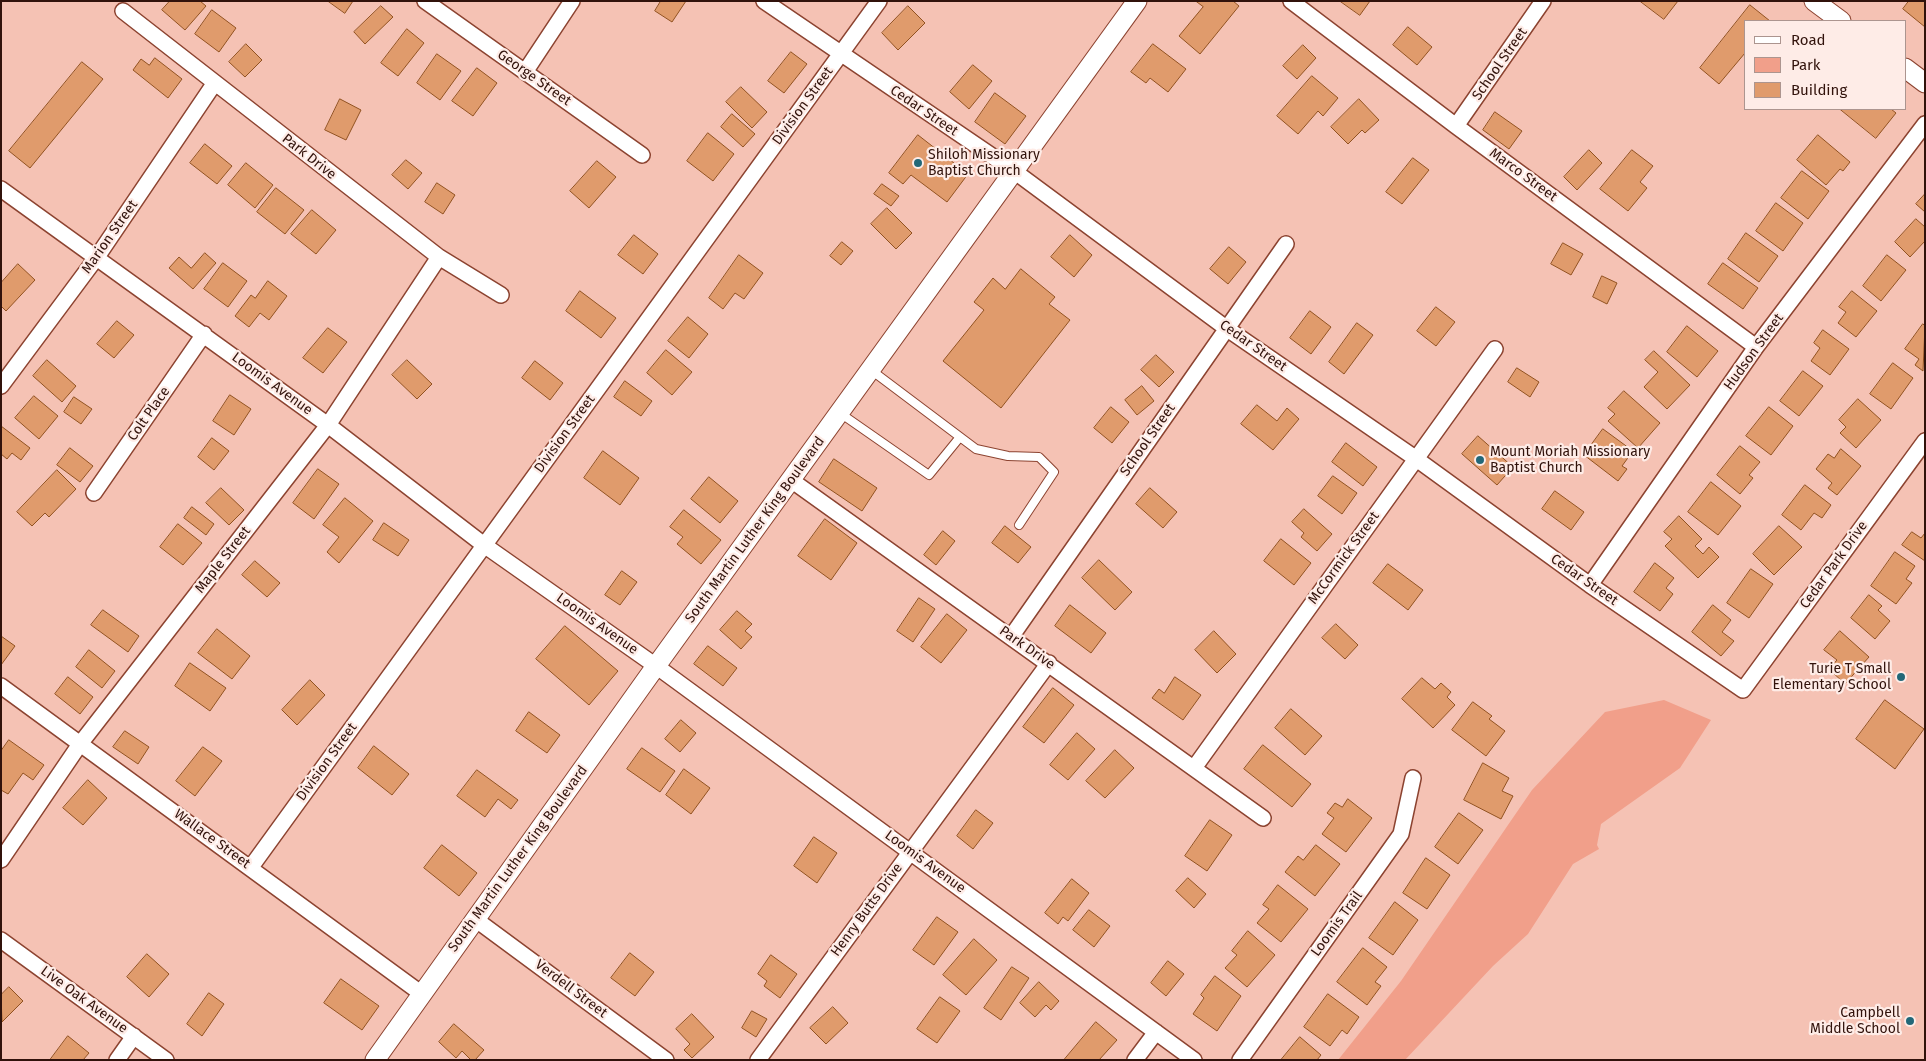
<!DOCTYPE html>
<style>
body{margin:0}
#map{position:relative;width:1926px;height:1061px;overflow:hidden;background:#f5c2b4;font-family:"Fira Sans",sans-serif}
canvas{display:block}
.frame{position:absolute;inset:0;border:2px solid #31120b;pointer-events:none}
.legend{position:absolute;left:1744px;top:20px;width:162px;height:90px;box-sizing:border-box;background:#feece7;border:1px solid #ac958f;margin:0;padding:6px 9px;list-style:none;font-size:15px;color:#31120b}
.legend li{display:flex;align-items:center;gap:10px;height:25px}
.legend b{width:25px;border:1px solid #ac958f}
</style>
<div id="map">
<canvas width="1926" height="1061"></canvas>
<div class="frame"></div>
<ul class="legend">
<li><b style="height:6px;background:#fff"></b>Road</li>
<li><b style="height:14px;background:#f19f8a"></b>Park</li>
<li><b style="height:14px;background:#e09b6c"></b>Building</li>
</ul>
</div>
<script>
const ctx = document.querySelector('canvas').getContext('2d');
ctx.lineJoin = 'round';
function paint(path, color) { ctx.fillStyle = color; ctx.fill(path, 'evenodd'); }
function stroke(path, color, width, dash) { ctx.strokeStyle = color; ctx.lineWidth = width; ctx.lineCap = dash ? 'butt' : 'round'; ctx.setLineDash(dash || []); ctx.stroke(path); }
function drawText(font, color, halo, rows, align = 'center') {
  ctx.font = font + ' "Fira Sans",sans-serif'; ctx.lineWidth = 4.5; ctx.setLineDash([]); ctx.textBaseline = 'middle'; ctx.strokeStyle = halo; ctx.fillStyle = color; for (const [text, x, y, turn = 0] of rows) {
    ctx.save(); ctx.translate(x, y); ctx.rotate((+turn || 0) * Math.PI / 180); ctx.textAlign = isNaN(turn) ? turn : align; if (halo) ctx.strokeText(text, 0, 0); ctx.fillText(text, 0, 0); ctx.restore();
  }
}
const green = new Path2D(`
 M1664 700 1711 720 1680 768 1601 824 1597 845 1599 849 1573 864 1528 934 1493 966 1405 1060H1338L1401 981 1532 790 1605 712Z`);
const building = new Path2D(`
 M170 1H200L206 6 185 30 162 10Z
 M328 1H353L345 13Z
 M661 1H686L672 22 655 11Z
 M1196 1H1233L1239 6 1200 54 1179 36 1203 7Z
 M1340 1H1370L1360 15Z
 M1640 1H1678L1664 19Z
 M1909 1H1925V27L1903 9Z
 M1750 5 1770 21H1745V53L1719 84 1700 68Z
 M381 6 393 17 365 44 354 32Z
 M908 6 925 23 898 50 882 33Z
 M212 10 236 28 219 52 195 34Z
 M1408 27 1432 47 1417 65 1393 45Z
 M407 29 424 43 398 76 381 63Z
 M246 44 262 60 245 77 229 62Z
 M1153 44 1186 69 1168 92 1150 78 1146 83 1131 72Z
 M1303 45 1316 58 1297 79 1283 66Z
 M791 52 807 64 784 93 768 81Z
 M437 54 461 71 440 100 417 83Z
 M155 58 182 79 168 98 133 70 141 59 149 65Z
 M82 62 103 79 30 168 9 151Z
 M973 65 992 81 969 109 950 92Z
 M477 68 497 83 473 116 452 101Z
 M1312 76 1338 98 1323 116 1318 111 1298 134 1277 116Z
 M741 87 767 112 752 128 726 102Z
 M995 93 1026 116 1005 144 975 122Z
 M340 99 361 110 346 140 325 130Z
 M1359 99 1379 120 1365 133 1362 130 1348 144 1331 127Z
 M1840 109H1891L1896 113 1876 138Z
 M1495 112 1522 131 1509 149 1483 130Z
 M732 114 755 134 743 147 721 127Z
 M708 133 734 154 713 181 687 161Z
 M918 135 968 174 947 202 911 175 903 184 889 173Z
 M1818 135 1850 162 1843 171 1840 169 1826 185 1797 160Z
 M205 144 232 166 217 184 190 163Z
 M1589 150 1602 163 1577 190 1564 177Z
 M1632 150 1653 166 1640 182 1647 188 1628 211 1600 189Z
 M1413 158 1429 170 1402 204 1386 192Z
 M406 160 422 173 408 189 392 175Z
 M597 161 616 177 589 208 570 191Z
 M246 163 273 185 255 208 228 185Z
 M1802 171 1829 191 1808 219 1781 198Z
 M437 183 455 195 443 214 425 202Z
 M882 184 899 196 891 206 874 194Z
 M276 188 304 210 285 234 257 212Z
 M1925 194V212L1916 204Z
 M1776 203 1803 223 1783 251 1756 231Z
 M887 208 912 233 896 249 871 224Z
 M312 210 336 230 316 254 291 234Z
 M1916 219 1925 227V241L1910 257 1895 242Z
 M1746 233 1778 256 1759 282 1728 259Z
 M634 235 658 254 643 274 618 255Z
 M1070 235 1092 255 1074 277 1051 257Z
 M842 242 853 251 841 265 830 256Z
 M1563 243 1583 254 1571 275 1551 264Z
 M1229 247 1246 262 1228 284 1210 269Z
 M205 253 216 263 193 289 169 268 179 257 191 268Z
 M739 255 763 273 744 299 735 293 723 309 709 298Z
 M1887 255 1906 270 1881 301 1863 286Z
 M223 263 247 281 228 307 204 289Z
 M1723 263 1758 288 1743 309 1708 284Z
 M18 264 35 280 6 311 1 306V283Z
 M1021 269 1055 297 1049 304 1070 320 1001 408 943 361 984 310 974 302 993 278 1005 289Z
 M1602 276 1617 283 1607 304 1593 297Z
 M268 281 287 296 269 320 260 313 249 327 235 316 251 295 255 298Z
 M580 291 616 318 601 338 566 311Z
 M1852 291 1877 311 1856 337 1838 323 1846 312 1839 307Z
 M1436 307 1455 322 1436 346 1417 331Z
 M1310 311 1331 327 1311 354 1290 338Z
 M688 317 708 334 689 358 668 341Z
 M117 321 134 335 114 358 97 344Z
 M1357 323 1373 335 1344 374 1329 362Z
 M1923 324 1925 326 1923 371 1915 365 1919 359 1905 349Z
 M1687 326 1718 351 1697 377 1667 352Z
 M328 328 347 342 323 373 303 358Z
 M1823 330 1849 349 1830 375 1811 361 1820 348 1814 343Z
 M666 350 692 372 672 395 647 373Z
 M1654 351 1690 385 1667 409 1644 387 1658 372 1645 360Z
 M1156 355 1174 372 1159 387 1141 370Z
 M47 360 76 386 62 402 33 376Z
 M407 360 432 384 417 399 392 375Z
 M535 361 563 383 550 400 522 378Z
 M1893 363 1913 378 1891 409 1870 394Z
 M1517 368 1539 382 1530 397 1508 382Z
 M1803 371 1823 386 1799 416 1780 401Z
 M625 381 652 401 641 416 614 397Z
 M1142 386 1154 401 1137 415 1125 400Z
 M1624 391 1660 423 1638 448 1608 421 1615 414 1608 408Z
 M230 395 251 409 234 435 213 421Z
 M34 396 58 416 39 439 15 418Z
 M74 397 92 409 81 424 64 412Z
 M1858 399 1881 420 1856 448 1840 433 1846 427 1839 420Z
 M1257 405 1277 421 1287 408 1299 419 1273 450 1241 424Z
 M1111 407 1129 422 1112 443 1094 428Z
 M1769 407 1793 426 1771 455 1746 436Z
 M1 426 30 448 21 460 12 453 7 459 1 454Z
 M1603 429 1633 451 1622 466 1627 469 1618 481 1584 455Z
 M1478 436 1513 467 1497 485 1462 454Z
 M212 438 229 451 214 470 198 457Z
 M1346 443 1377 467 1363 486 1332 462Z
 M1740 446 1760 462 1749 475 1753 478 1740 494 1717 475Z
 M70 448 93 466 80 482 57 465Z
 M1841 449 1861 466 1837 495 1828 488 1832 483 1816 469 1828 454 1834 458Z
 M603 451 639 478 620 505 584 478Z
 M834 459 877 488 862 511 819 482Z
 M318 469 339 484 314 519 293 503Z
 M57 470 76 489 49 517 45 513 32 526 17 512Z
 M1333 476 1357 493 1342 514 1318 496Z
 M709 477 738 501 720 523 691 499Z
 M1711 482 1741 506 1718 535 1688 512Z
 M1805 485 1831 505 1822 518 1814 513 1801 530 1782 515Z
 M221 488 244 510 229 525 206 503Z
 M1150 488 1177 512 1163 528 1136 504Z
 M1555 491 1584 512 1571 530 1542 509Z
 M345 498 373 521 339 563 327 552 339 537 323 525Z
 M192 507 214 524 206 535 184 518Z
 M1304 509 1332 534 1317 551 1301 537 1304 533 1292 522Z
 M684 510 721 540 701 564 677 544 683 537 670 527Z
 M1679 516 1702 539 1695 546 1703 554 1709 547 1719 557 1698 578 1665 546 1672 539 1664 532Z
 M825 519 857 543 831 580 798 556Z
 M384 523 409 540 398 556 373 540Z
 M178 524 202 543 183 565 160 547Z
 M1005 526 1031 547 1018 563 992 543Z
 M1779 526 1802 547 1774 575 1753 554Z
 M943 531 955 541 936 565 924 555Z
 M1912 532 1921 538 1925 533V561L1902 545Z
 M1281 539 1311 563 1294 585 1264 561Z
 M1895 552 1915 566 1906 579 1912 583 1896 604 1871 586Z
 M1099 560 1132 592 1115 610 1082 578Z
 M255 561 280 583 267 597 242 575Z
 M1655 563 1674 578 1666 588 1673 594 1660 611 1634 592Z
 M1388 564 1423 590 1408 610 1373 583Z
 M1751 569 1773 584 1749 618 1727 603Z
 M622 571 637 582 620 605 605 595Z
 M1869 595 1882 606 1878 610 1890 621 1875 639 1851 618Z
 M919 598 935 609 913 642 897 631Z
 M1070 605 1106 633 1091 653 1055 626Z
 M1713 605 1731 620 1722 632 1734 641 1721 656 1692 632Z
 M103 610 139 636 128 652 91 625Z
 M737 611 752 624 745 631 752 637 741 649 720 630Z
 M947 614 967 630 941 663 921 647Z
 M1336 624 1358 645 1345 659 1322 638Z
 M565 626 618 671 589 705 536 659Z
 M217 629 250 656 232 679 198 653Z
 M1214 631 1236 654 1217 673 1195 650Z
 M1840 631 1869 657 1845 684 1829 669 1837 660 1824 650Z
 M1 636 15 646 1 665Z
 M708 646 737 668 723 686 694 664Z
 M89 650 115 671 102 688 76 667Z
 M190 663 226 688 210 711 175 686Z
 M68 677 93 697 80 714 55 694Z
 M1175 677 1201 695 1183 720 1152 698 1159 689 1164 693Z
 M1422 678 1435 689 1441 683 1451 692 1447 697 1455 705 1433 728 1402 699Z
 M310 680 325 695 297 725 282 710Z
 M1053 688 1074 705 1044 743 1023 727Z
 M1885 700 1924 729 1895 769 1856 739Z
 M1473 702 1492 716 1489 719 1505 731 1486 756 1452 730Z
 M1291 709 1322 736 1305 755 1275 728Z
 M529 712 560 735 547 753 516 731Z
 M681 720 696 733 680 752 665 739Z
 M125 731 149 747 138 764 113 747Z
 M1077 733 1095 749 1068 780 1050 765Z
 M9 740 44 765 33 780 23 773 8 794 1 790V751Z
 M1263 745 1311 784 1292 807 1244 769Z
 M374 746 409 774 392 795 358 768Z
 M203 747 222 761 195 796 176 781Z
 M642 748 675 771 660 792 627 769Z
 M1115 750 1134 768 1105 798 1086 781Z
 M1483 763 1509 778 1502 791 1513 796 1501 819 1464 800Z
 M684 769 710 788 691 814 666 795Z
 M477 770 518 800 511 809 498 799 485 817 457 796Z
 M88 780 107 798 83 825 63 808Z
 M1348 799 1372 818 1346 852 1322 834 1334 818 1327 813 1335 803 1342 807Z
 M976 810 993 823 973 849 957 836Z
 M1459 813 1483 830 1458 864 1435 847Z
 M1210 820 1232 835 1207 871 1185 856Z
 M814 837 837 853 817 883 794 866Z
 M442 845 477 873 459 896 424 868Z
 M1316 845 1340 864 1315 896 1285 872 1298 856 1303 860Z
 M1426 858 1450 875 1427 909 1403 893Z
 M1188 878 1206 894 1194 908 1176 891Z
 M1072 879 1089 893 1068 921 1063 917 1058 924 1045 913Z
 M1278 885 1308 909 1281 942 1257 923 1269 909 1263 905Z
 M1395 902 1418 920 1393 955 1369 938Z
 M1089 910 1110 926 1094 947 1073 930Z
 M937 917 958 932 934 965 913 950Z
 M1248 931 1275 955 1247 987 1225 968 1237 955 1232 951Z
 M974 939 997 960 966 995 943 975Z
 M1363 948 1387 967 1375 982 1381 986 1367 1005 1337 982Z
 M630 953 654 972 635 996 611 978Z
 M147 954 169 974 149 997 127 977Z
 M771 955 797 974 780 998 764 986 767 981 758 974Z
 M1168 961 1184 974 1166 996 1151 983Z
 M1012 967 1029 978 1001 1020 984 1008Z
 M1215 976 1241 996 1217 1031 1193 1014 1204 998 1201 995Z
 M341 979 379 1006 362 1030 324 1003Z
 M1039 982 1059 1001 1051 1010 1046 1005 1035 1017 1020 1003Z
 M9 987 23 1001 2 1022 1 995Z
 M209 993 224 1004 202 1036 187 1024Z
 M1328 994 1359 1017 1347 1034 1342 1030 1330 1046 1304 1027Z
 M940 997 960 1011 937 1043 917 1029Z
 M833 1007 848 1023 826 1044 810 1028Z
 M752 1011 767 1019 756 1037 742 1028Z
 M692 1014 714 1037 692 1058 684 1050 690 1044 676 1029Z
 M1096 1022 1117 1040 1099 1060H1064Z
 M454 1024 484 1050 475 1060H471L462 1051 456 1058 439 1042Z
 M68 1036 89 1053 83 1060H50Z
 M1300 1037 1321 1055 1317 1060H1281Z`);
const service = new Path2D(`
 M871 370 976 449 1008 456 1039 457 1054 472 1019 525
 M840 413 929 475 960 437`);
const minor = new Path2D(`
 M425 1 642 155
 M764 1 1014 171 1226 328 1415 458 1590 585 1743 690 1925 441
 M1291 1 1456 126 1756 347
 M123 11 439 257 501 295
 M525 72 572 1
 M1456 126 1543 1
 M1 189 328 425 484 545 656 666 1194 1060
 M1 386 97 257 214 84
 M791 480 1263 818
 M94 493 204 334
 M1590 585 1756 347 1925 124
 M1011 637 1286 244
 M1 686 422 994
 M1194 768 1495 349
 M1 860 80 744 328 425 439 257
 M251 867 879 1
 M475 919 666 1060
 M1 940 166 1060
 M117 1060 134 1036
 M758 1060 1049 663
 M1135 1060 1156 1032
 M1240 1060 1401 834 1413 778`);
const tertiary = new Path2D(`
 M1814 1 1841 21
 M1905 68 1925 83
 M375 1060 656 666 1137 1`);
const markers = [
 [918,163,5,"#226878"],
 [1480,460,5,"#226878"],
 [1901,677,5,"#226878"],
 [1910,1021,5,"#226878"]
];
const streetNames = [
 ["School Street",1500,64,-55],
 ["George Street",534,78,35],
 ["Division Street",803,106,-54],
 ["Cedar Street",924,111,34],
 ["Park Drive",309,157,38],
 ["Marco Street",1523,175,36],
 ["Marion Street",110,237,-55],
 ["Cedar Street",1253,346,35],
 ["Hudson Street",1754,352,-54],
 ["Loomis Avenue",272,384,36],
 ["Colt Place",149,414,-55],
 ["Division Street",565,434,-54],
 ["School Street",1148,440,-55],
 ["South Martin Luther King Boulevard",755,530,-54],
 ["McCormick Street",1344,558,-54],
 ["Maple Street",223,560,-52],
 ["Cedar Park Drive",1834,565,-54],
 ["Cedar Street",1584,580,35],
 ["Loomis Avenue",597,624,35],
 ["Park Drive",1027,648,35],
 ["Division Street",327,762,-54],
 ["Wallace Street",212,839,36],
 ["South Martin Luther King Boulevard",518,859,-54],
 ["Loomis Avenue",925,862,36],
 ["Henry Butts Drive",867,910,-54],
 ["Loomis Trail",1337,924,-54],
 ["Verdell Street",571,989,37],
 ["Live Oak Avenue",84,1000,36]
];
const poiNames = [
 ["Shiloh Missionary",928,155],
 ["Baptist Church",928,171],
 ["Mount Moriah Missionary",1490,452],
 ["Baptist Church",1490,468],
 ["Turie T Small",1891,669,"right"],
 ["Elementary School",1891,685,"right"],
 ["Campbell",1900,1013,"right"],
 ["Middle School",1900,1029,"right"]
];
paint(green, '#f19f8a');
paint(building, '#e09b6c');
stroke(building, '#915221', 1);
stroke(service, '#8c4330', 10);
stroke(minor, '#8c4330', 18);
stroke(tertiary, '#8c4330', 21);
stroke(service, '#fff', 8);
stroke(minor, '#fff', 15);
stroke(tertiary, '#fff', 19);
for (const [x, y, r, color] of markers) { const dot = new Path2D(); dot.arc(x, y, r, 0, 2 * Math.PI); ctx.fillStyle = color; ctx.fill(dot); stroke(dot, '#feece7', 2); }
drawText('14px', '#31120b', '#feece7', streetNames);
drawText('14px', '#31120b', '#feece7', poiNames, 'left');
</script>
